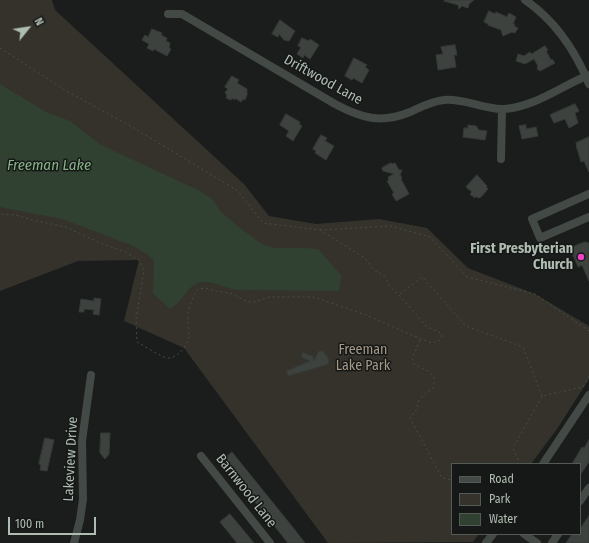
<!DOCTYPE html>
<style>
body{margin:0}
#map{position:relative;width:589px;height:543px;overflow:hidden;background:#1b1d1c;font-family:"Fira Sans Condensed",sans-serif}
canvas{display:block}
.legend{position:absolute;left:451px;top:463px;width:130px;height:72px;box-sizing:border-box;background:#161817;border:1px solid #535a55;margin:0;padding:5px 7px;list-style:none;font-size:12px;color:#aebcb1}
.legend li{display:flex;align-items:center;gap:8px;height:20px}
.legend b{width:20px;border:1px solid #535a55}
.north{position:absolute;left:8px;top:8px;width:40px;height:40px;-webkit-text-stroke:3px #161817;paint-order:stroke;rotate:60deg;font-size:11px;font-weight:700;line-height:16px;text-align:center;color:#aebcb1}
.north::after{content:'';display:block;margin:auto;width:14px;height:18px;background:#aebcb1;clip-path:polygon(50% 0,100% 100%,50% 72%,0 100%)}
.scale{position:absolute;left:8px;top:517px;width:88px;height:18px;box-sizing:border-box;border:2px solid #aebcb1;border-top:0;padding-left:5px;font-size:12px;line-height:14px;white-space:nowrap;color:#aebcb1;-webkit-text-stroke:3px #161817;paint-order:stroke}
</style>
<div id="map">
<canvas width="589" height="543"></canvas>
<ul class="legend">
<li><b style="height:5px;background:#434945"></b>Road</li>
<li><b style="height:11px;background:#34322b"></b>Park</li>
<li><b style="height:11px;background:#314131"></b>Water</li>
</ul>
<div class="north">N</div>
<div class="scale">100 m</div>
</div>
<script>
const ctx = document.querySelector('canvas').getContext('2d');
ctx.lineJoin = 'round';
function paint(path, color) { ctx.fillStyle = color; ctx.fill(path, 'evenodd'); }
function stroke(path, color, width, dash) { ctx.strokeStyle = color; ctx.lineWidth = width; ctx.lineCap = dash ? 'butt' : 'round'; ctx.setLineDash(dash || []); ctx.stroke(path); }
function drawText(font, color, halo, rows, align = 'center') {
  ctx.font = font + ' "Fira Sans Condensed",sans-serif'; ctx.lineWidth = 3; ctx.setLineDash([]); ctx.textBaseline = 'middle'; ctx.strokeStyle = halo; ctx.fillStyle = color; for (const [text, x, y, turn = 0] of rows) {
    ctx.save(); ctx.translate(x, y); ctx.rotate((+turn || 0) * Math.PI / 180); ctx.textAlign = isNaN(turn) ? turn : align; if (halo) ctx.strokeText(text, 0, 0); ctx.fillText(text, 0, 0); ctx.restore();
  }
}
const green = new Path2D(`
 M0 0H52L55 10 244 184 269 216 316 224 379 219 427 228 468 268 535 294 589 326V379L557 429 531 464H452V534H479L473 542 328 543 184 348 124 321 139 260 78 261 0 291Z`);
const water = new Path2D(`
 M0 84 46 112 70 121 101 145 200 191 213 200 220 211 236 225 262 244 273 248H305L318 249 341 275 339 291 248 290C243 290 238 290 233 289 219 286 204 276 191 287 183 294 181 303 170 309L153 293 154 260 147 254 131 245 62 219 0 207Z`);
const building = new Path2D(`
 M445 0H474L469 4 468 8 462 6 459 9 458 5 444 1Z
 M489 11 495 14 496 12 507 17 509 13 516 17 513 24H515L514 26 518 28 515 33 512 32 503 36 501 30 488 25V24L484 22Z
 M280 20 295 31 289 41 284 40 279 34 278 37 272 34Z
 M152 29 162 33 161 35 167 38 166 41 170 43 169 48 171 49 167 56 154 49 153 51 147 48 149 44 142 40 145 35 148 37Z
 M302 38 309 41 310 39 319 45 310 59 304 55 303 58 297 54 301 47 298 46Z
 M455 45 457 55H454L456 67 438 70 436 55 443 54 441 47Z
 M545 46 548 50 546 51 551 60 552 59 555 63 540 71 537 69 538 66 534 59 525 64 516 61 518 54 524 56 530 52 531 54Z
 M354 58 367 65 365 67 369 70 362 83 353 78 352 80 345 76Z
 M232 76 239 80 237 83 247 89V95L245 100 243 99 241 102 235 98V100L232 98 231 100 226 98 227 96 225 92 228 89 225 87Z
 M575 104 579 111 575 113 578 123 569 128 565 119 554 123 550 115Z
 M286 114 300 122 299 124 302 126 293 141 286 136 289 131 280 125Z
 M468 125 476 126 479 130 487 131 485 140 463 137 464 128H468Z
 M526 125V129L536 127 538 136 522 139 519 126Z
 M321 135 327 138 325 141 334 146 326 160 315 153 316 151 313 149Z
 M589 137V172L584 161 581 162 576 145H577L576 143Z
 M391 163 392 164 395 163 399 170H402L400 175 402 178 401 179 409 194 396 201 392 194 394 193 387 181 389 180 388 177 394 174 383 171 382 168Z
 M477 175 487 186 486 187 488 189 481 197 478 198 476 196 475 198 470 194 472 192 466 187Z
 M585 242 589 243V281L582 265 578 267 570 248Z
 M94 298 101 299 99 315 93 314 94 310 84 309V312H79L81 299 94 301Z
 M319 351H324L325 355H327L329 362 326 365 288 376 286 371 310 361 301 357 303 352 310 356 312 355 314 360Z
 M101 433H110L109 454 105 459 100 453Z
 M45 438 54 440 47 471 40 470 41 465 39 464Z
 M589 440V462L580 475V464H572L582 447 584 448Z
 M232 452 295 530 305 543H288L222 461Z
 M230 514 254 543H237L220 522Z
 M589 516V543H566L572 534H580V529Z`);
const path = new Path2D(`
 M0 48 65 90 134 128 238 191 263 223 320 230 365 258 373 269 385 277 390 287 399 295 427 327 439 332 442 335 439 341 432 343 421 339 366 315 314 297H269L254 302H248L230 293 216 291 205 288 198 289C193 297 189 305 188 314 187 321 189 329 189 336 188 346 177 359 167 358 161 357 143 345 137 342L136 319 144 271 139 260 123 251 100 243 66 227 32 220 16 215 0 214
 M320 230 391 226 430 237 467 277 535 294 589 331
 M400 294 422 277 466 326 523 347 542 396
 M420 340 412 359 414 364 428 371 434 378V385L433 389 427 392 419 400 417 409 410 418 442 478 452 480
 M517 464 519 462 513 448 542 396 583 387 589 376`);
const minor = new Path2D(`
 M525 0C556 21 575 50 589 84
 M168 14H182L335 104C361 118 381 124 410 112 421 107 432 101 444 100 465 98 484 110 504 109 535 107 561 86 589 75
 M501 159 502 109
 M589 194 532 219 540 238 589 217
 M201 456 270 543
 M543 464 589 395
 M580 501 589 488
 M524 534 537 543
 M74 543 80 520 83 499 82 441 91 375
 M486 543 493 534
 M552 543 558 534`);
const markers = [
 [581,257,4,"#ea45c6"]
];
const streetNames = [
 ["Driftwood Lane",323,80,29],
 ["Lakeview Drive",71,459,-87],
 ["Barnwood Lane",246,491,52]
];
const poiNames = [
 ["First Presbyterian",573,249],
 ["Church",573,265]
];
const parkNames = [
 ["Freeman",363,350],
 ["Lake Park",363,366]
];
const waterNames = [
 ["Freeman Lake",49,166]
];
paint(green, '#34322b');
paint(water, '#314131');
paint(building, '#3d423f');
stroke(building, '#353937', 1);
stroke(path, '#464e48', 1, [2, 3]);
stroke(minor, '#434945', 8);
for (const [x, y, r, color] of markers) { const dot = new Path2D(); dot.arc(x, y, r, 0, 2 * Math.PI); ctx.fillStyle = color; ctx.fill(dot); stroke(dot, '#161817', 1.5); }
drawText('14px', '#aebcb1', '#161817', streetNames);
drawText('bold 14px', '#aebcb1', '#161817', poiNames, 'right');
drawText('14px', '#a59986', '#161817', parkNames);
drawText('italic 15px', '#87b488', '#161817', waterNames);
</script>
